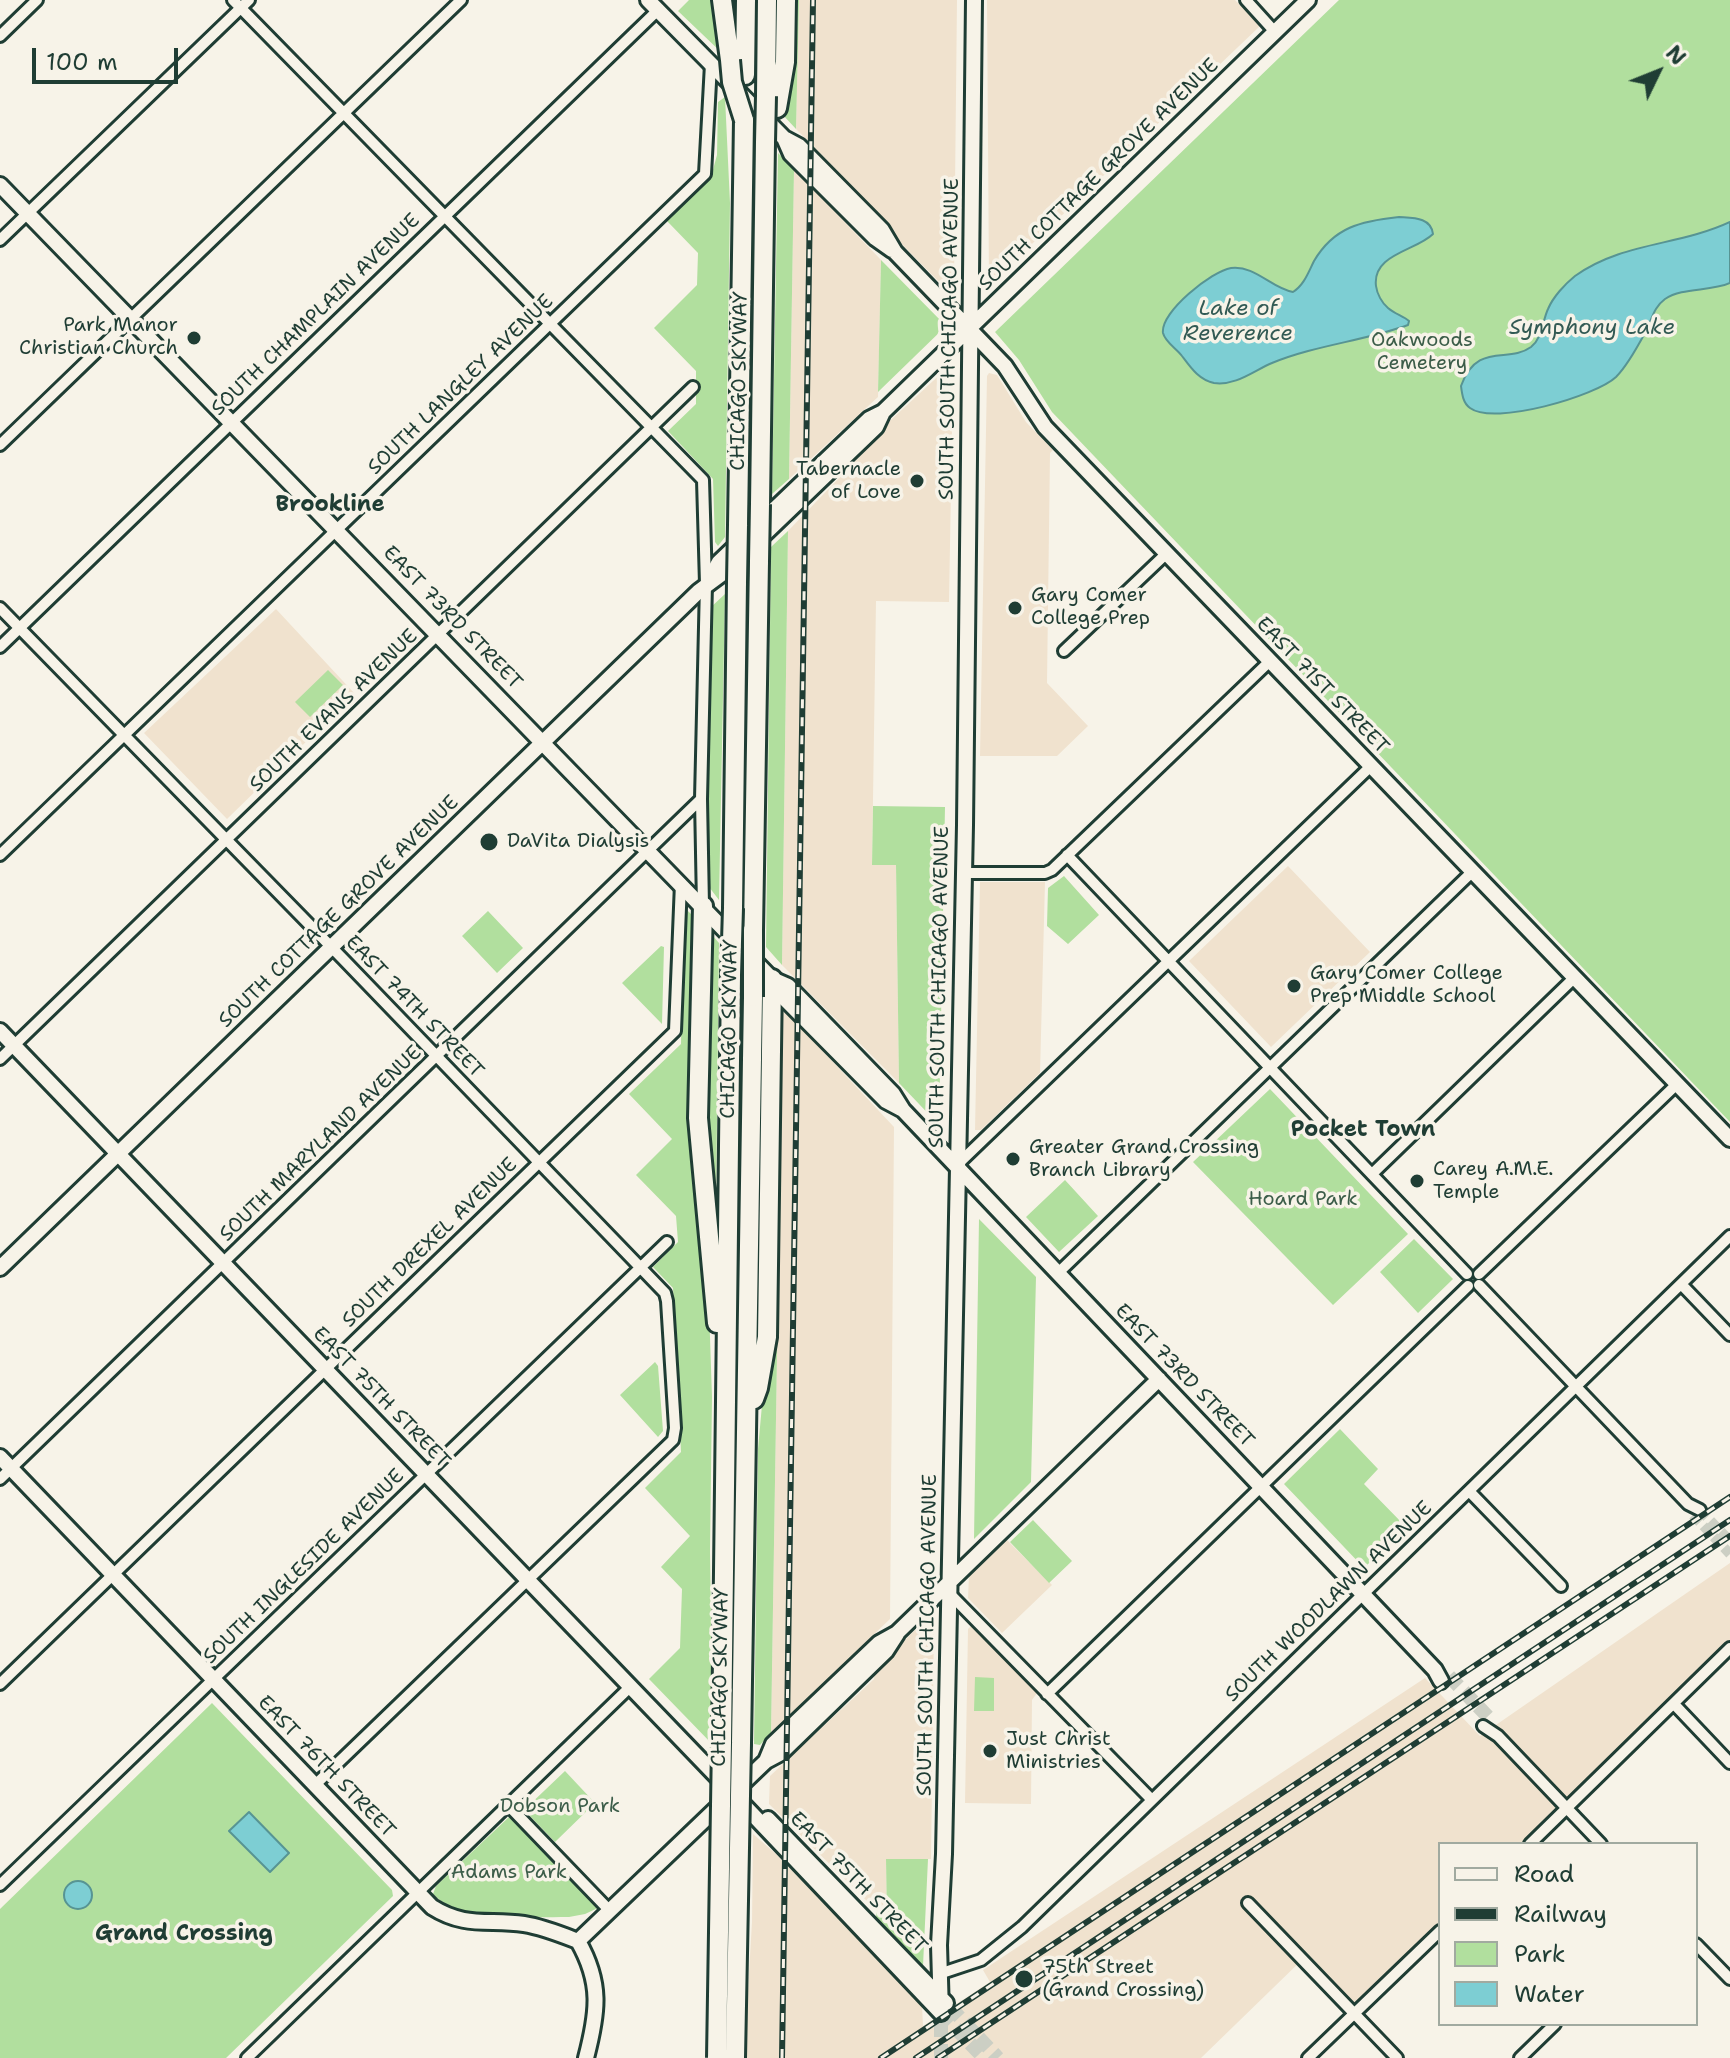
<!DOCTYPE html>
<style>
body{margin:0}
#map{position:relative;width:1730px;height:2058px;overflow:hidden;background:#f7f3e8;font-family:"Shantell Sans",sans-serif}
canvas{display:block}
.legend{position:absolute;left:1438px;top:1842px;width:260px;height:184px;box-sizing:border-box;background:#f7f3e8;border:2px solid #a1aaa0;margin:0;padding:10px 14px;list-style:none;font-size:24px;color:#1f3d34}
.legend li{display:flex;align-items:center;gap:16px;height:40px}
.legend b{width:40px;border:2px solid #a1aaa0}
.north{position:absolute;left:1618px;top:32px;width:80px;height:80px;-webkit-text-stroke:6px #f7f3e8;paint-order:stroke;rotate:47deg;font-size:22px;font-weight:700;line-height:32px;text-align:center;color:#1f3d34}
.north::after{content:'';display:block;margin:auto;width:28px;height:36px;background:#1f3d34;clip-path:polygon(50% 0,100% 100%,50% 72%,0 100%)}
.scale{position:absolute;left:32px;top:48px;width:146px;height:36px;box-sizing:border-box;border:4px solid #1f3d34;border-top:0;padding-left:10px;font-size:24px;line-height:28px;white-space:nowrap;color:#1f3d34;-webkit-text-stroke:6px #f7f3e8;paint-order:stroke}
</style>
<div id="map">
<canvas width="1730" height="2058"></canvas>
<ul class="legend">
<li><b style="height:10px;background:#f7f3e8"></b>Road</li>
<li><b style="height:10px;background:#1f3d34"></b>Railway</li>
<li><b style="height:22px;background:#b1df9e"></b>Park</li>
<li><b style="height:22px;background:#7dced3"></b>Water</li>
</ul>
<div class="north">N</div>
<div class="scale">100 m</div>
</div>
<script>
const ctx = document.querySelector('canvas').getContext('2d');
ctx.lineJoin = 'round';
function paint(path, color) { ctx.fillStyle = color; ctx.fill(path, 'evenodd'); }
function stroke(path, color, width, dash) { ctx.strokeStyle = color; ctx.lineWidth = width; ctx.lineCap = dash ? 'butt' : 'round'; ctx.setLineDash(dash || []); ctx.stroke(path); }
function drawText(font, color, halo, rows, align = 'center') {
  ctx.font = font + ' "Shantell Sans",sans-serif'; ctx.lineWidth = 7; ctx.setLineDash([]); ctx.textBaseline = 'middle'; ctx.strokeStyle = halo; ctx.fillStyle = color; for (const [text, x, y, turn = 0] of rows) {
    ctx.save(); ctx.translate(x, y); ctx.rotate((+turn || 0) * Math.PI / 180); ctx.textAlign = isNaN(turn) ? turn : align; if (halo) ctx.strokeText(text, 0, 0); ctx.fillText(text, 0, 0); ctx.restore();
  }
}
const built = new Path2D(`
 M799 0H957L954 282 946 289 871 213V205L796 129Z
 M987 0H1235L1260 26 989 285Z
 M794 169 881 260 878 397 789 479Z
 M947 368 953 374 949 602 876 601 872 865 896 864 899 1083 782 965 788 531 866 450V443Z
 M989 373 997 375 1026 422 1053 450 1050 453 1047 683 1088 726 1057 756H980L987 376Z
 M276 609 355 694 227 819 144 733Z
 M1288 866 1370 952 1271 1047 1189 961Z
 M980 882H1045L1040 1073 981 1130H975Z
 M785 1011 894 1127 890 1619 771 1733 780 1166 779 1012Z
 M1006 1539 1052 1585 1002 1633 968 1598 969 1575Z
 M1730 1563V1642L1522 1844H1440V1923L1354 2006 1306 1956 1201 2058H728L745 2042 752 1922 753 1834 776 1854 922 2005 923 2026 990 1982 983 1970 1425 1678 1480 1736Z
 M929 1616 934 1621 931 1859H886L887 1921 769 1804 770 1776 874 1679 875 1670Z
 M972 1625 1037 1693 1032 1700 1031 1804 965 1803 968 1629Z`);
const green = new Path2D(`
 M689 0H717L723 54 678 11Z
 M791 0H799L796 129 782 114Z
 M1339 0H1730V1122L1052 412 1019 360 995 332Z
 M725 97 730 203 725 537 718 546 715 542 713 479 668 431 696 404V371L654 328 697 285 698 253 667 221 711 177 717 155 718 102Z
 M778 153 794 169 789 479 772 494Z
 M881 260 946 326 878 392Z
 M788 531 782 965 766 947 771 547Z
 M725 594 719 900 706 883 710 608Z
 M328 670 343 685 310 717 295 702Z
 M873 806 945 807 939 1125 899 1083 896 865H872Z
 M1064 876 1099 915 1068 944 1047 926 1048 888Z
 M687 910 696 919 712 1397 710 1552 713 1745 649 1679 680 1648 682 1589 661 1567 690 1536 645 1488 681 1452 673 1288 653 1267 678 1242 676 1216 636 1175 672 1139 629 1094 681 1044 683 915Z
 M488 911 523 948 497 973 462 936Z
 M712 935 719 943 716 1207 710 1206 705 1168 708 938Z
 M661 946 664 947 662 1024 622 983Z
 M779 1012 780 1166 771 1733 760 1745 754 1744 758 1449 764 1383Z
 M1270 1089 1408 1234 1333 1305 1193 1162Z
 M1065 1180 1098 1216 1059 1252 1026 1217Z
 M979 1219 1036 1277 1031 1482 974 1539Z
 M1414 1239 1453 1279 1418 1313 1380 1272Z
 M655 1362 658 1366 663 1431 658 1437 620 1395Z
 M1340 1429 1378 1469 1364 1484 1406 1527 1364 1568 1284 1484Z
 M1033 1520 1072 1561 1049 1583 1010 1542Z
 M975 1677 994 1678V1711H974Z
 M212 1703 392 1890 393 1896 226 2058H0V1909Z
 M565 1771 595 1803 555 1842 524 1810Z
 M509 1817 513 1819 598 1908 585 1914 569 1917C532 1917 458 1922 433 1894L436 1886Z
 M886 1859H928L923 1966 876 1917 877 1912 887 1920Z`);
const water = new Path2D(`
 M1399 217C1413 218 1431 217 1433 234 1416 251 1372 254 1376 286 1377 294 1382 303 1388 308 1395 314 1403 316 1409 321L1408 325C1364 341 1316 345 1272 363 1253 371 1236 386 1214 383 1199 380 1191 368 1182 356 1177 349 1165 342 1163 333 1160 312 1212 271 1231 268 1255 265 1271 288 1293 292 1304 285 1308 273 1314 261 1334 227 1361 221 1399 217Z
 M1730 222V283C1710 292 1683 287 1665 299 1654 307 1652 319 1646 331 1638 346 1628 365 1616 377 1596 396 1494 426 1470 408 1463 403 1462 394 1461 386 1477 341 1508 364 1531 347 1543 337 1542 322 1548 309 1553 297 1565 284 1575 276 1622 242 1679 246 1730 222Z
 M249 1812 289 1853 270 1872 229 1831Z
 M64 1895a14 14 0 1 1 28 0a14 14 0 1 1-28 0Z`);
const streetTunnel = new Path2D(`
 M1700 1510 1730 1541
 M1693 1515 1730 1554`);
const secondaryTunnel = new Path2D(`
 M1449 1676 1492 1721
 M950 2007 998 2058
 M941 2013 984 2058
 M941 2058V2013`);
const street = new Path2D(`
 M233 0 703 480 706 584 701 799 703 906
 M1246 0 1275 32
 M0 36 37 0
 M0 240 249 0
 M0 445 461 0
 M0 608 343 959 665 1293 667 1301 675 1428 673 1440 315 1785
 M0 647 658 10
 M1064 651 1167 553
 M0 855 705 174 711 64
 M1067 855 1467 1274
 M963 873H1045L1052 870 1270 661
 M0 1059 693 387
 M958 1164 1371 766
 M1372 1174 1575 977
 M1058 1273 1473 871
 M1479 1274 1677 1084
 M1681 1284 1730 1335
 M1479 1285 1688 1504 1700 1510
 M0 1479 701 799
 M1469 1491 1561 1586
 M948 1592 1152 1800
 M0 1684 675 1031 681 883
 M1047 1694 1468 1286
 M1674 1704 1730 1763
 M1483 1726 1498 1736 1601 1844
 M508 1805 610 1911
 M1530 1844 1730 1648
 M0 1885 667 1242
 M1248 1903 1397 2058
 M1696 1944 1730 1979
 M939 1974 981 1960 1022 1927 1730 1236
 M247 2058 630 1687
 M1308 2058 1440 1931
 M1520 2058 1555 2024`);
const secondary = new Path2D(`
 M648 0 784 138 799 146 882 230 895 252 1005 366 1045 427 1730 1139
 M784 138 791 154 875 238 892 250
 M0 185 772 979 780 994 886 1101 903 1110
 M709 580 719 562 869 419 883 412
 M772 979 788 986 893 1094 903 1110 1435 1670 1441 1681
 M0 1031 724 1784
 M0 1268 699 591 726 571 876 427 883 412 1308 0
 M0 1457 432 1907C465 1928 488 1919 524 1924 543 1927 560 1934 578 1941 602 1983 598 2012 586 2058
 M766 1761 773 1744 879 1643 897 1633 1159 1379
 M738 1799 941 2013
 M768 1819 946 2003
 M578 1941 766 1761 781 1753 886 1651 897 1634
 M941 2013 939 1945 944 1854 965 825 974 0`);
const highway = new Path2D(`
 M722 0 730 60
 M745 75 746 0
 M766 96 767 0
 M777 108 785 62 786 0
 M760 504 765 142
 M738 525 744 120
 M703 906 698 1118 717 1323
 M733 908 737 582
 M753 930 759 561
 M754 1399 758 1388 767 1337 772 979
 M722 1742 731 975
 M741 1743 753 997`);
const rail = new Path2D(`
 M782 2058 813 0
 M881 2058 1730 1497
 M916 2058 1730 1520
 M938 2058 1730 1536`);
const highwayBridge = new Path2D(`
 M730 60 732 82 744 120
 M765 142 766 96
 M759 561 760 504
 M737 582 738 525
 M731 975 733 908
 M753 997V930
 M717 2058 722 1742
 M735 2058 741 1743`);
const markers = [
 [194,338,8,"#1f3d34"],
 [917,481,8,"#1f3d34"],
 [1015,608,8,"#1f3d34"],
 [489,842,10,"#1f3d34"],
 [1294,986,8,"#1f3d34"],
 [1013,1159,8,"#1f3d34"],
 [1417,1181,8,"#1f3d34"],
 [990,1751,8,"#1f3d34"],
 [1024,1979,10,"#1f3d34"]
];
const streetNames = [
 ["SOUTH COTTAGE GROVE AVENUE",1099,175,-44],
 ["SOUTH CHAMPLAIN AVENUE",316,315,-44],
 ["SOUTH SOUTH CHICAGO AVENUE",950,339,-89],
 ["CHICAGO SKYWAY",740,381,-89],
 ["SOUTH LANGLEY AVENUE",461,385,-44],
 ["EAST 73RD STREET",452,618,46],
 ["EAST 71ST STREET",1322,686,46],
 ["SOUTH EVANS AVENUE",334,711,-44],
 ["SOUTH COTTAGE GROVE AVENUE",339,912,-44],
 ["SOUTH SOUTH CHICAGO AVENUE",940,987,-89],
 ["EAST 74TH STREET",414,1007,46],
 ["CHICAGO SKYWAY",730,1029,-89],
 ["SOUTH MARYLAND AVENUE",321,1144,-44],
 ["SOUTH DREXEL AVENUE",430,1243,-44],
 ["EAST 73RD STREET",1184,1376,46],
 ["EAST 75TH STREET",381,1398,46],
 ["SOUTH INGLESIDE AVENUE",304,1567,-44],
 ["SOUTH WOODLAWN AVENUE",1329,1602,-44],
 ["SOUTH SOUTH CHICAGO AVENUE",928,1635,-89],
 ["CHICAGO SKYWAY",721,1677,-89],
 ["EAST 76TH STREET",326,1767,46],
 ["EAST 75TH STREET",858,1883,46]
];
const poiNames = [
 ["Park Manor",178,326,"right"],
 ["Christian Church",178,349,"right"],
 ["Tabernacle",901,470,"right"],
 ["of Love",901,493,"right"],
 ["Gary Comer",1031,596],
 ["College Prep",1031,619],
 ["DaVita Dialysis",507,842],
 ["Gary Comer College",1310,974],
 ["Prep Middle School",1310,997],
 ["Greater Grand Crossing",1029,1148],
 ["Branch Library",1029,1171],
 ["Carey A.M.E.",1433,1170],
 ["Temple",1433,1193],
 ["Just Christ",1006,1740],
 ["Ministries",1006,1763],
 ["75th Street",1042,1968],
 ["(Grand Crossing)",1042,1991]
];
const parkNames = [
 ["Oakwoods",1422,341],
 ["Cemetery",1422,364],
 ["Hoard Park",1303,1200],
 ["Dobson Park",560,1807],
 ["Adams Park",509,1873]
];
const waterNames = [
 ["Lake of",1238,309],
 ["Reverence",1238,334],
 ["Symphony Lake",1592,328]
];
const neighbourhoodNames = [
 ["Brookline",330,505],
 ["Pocket Town",1363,1130],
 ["Grand Crossing",184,1934]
];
paint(built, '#f0e2ce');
paint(green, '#b1df9e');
paint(water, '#7dced3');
stroke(water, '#579493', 2);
stroke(streetTunnel, '#cccfc4', 10, [10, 5]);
stroke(secondaryTunnel, '#cccfc4', 14, [14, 7]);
stroke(street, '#1f3d34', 16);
stroke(secondary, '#1f3d34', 20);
stroke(highway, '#1f3d34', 24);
stroke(street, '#f7f3e8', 10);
stroke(secondary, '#f7f3e8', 14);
stroke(highway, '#f7f3e8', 18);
stroke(rail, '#1f3d34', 6);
stroke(rail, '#f7f3e8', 3, [9]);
stroke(highwayBridge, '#1f3d34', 24, []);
stroke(highwayBridge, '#f7f3e8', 18);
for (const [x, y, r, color] of markers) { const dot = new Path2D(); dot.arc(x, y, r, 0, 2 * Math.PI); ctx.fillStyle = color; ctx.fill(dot); stroke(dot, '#f7f3e8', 3); }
drawText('20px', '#1f3d34', '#f7f3e8', streetNames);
drawText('20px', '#1f3d34', '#f7f3e8', poiNames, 'left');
drawText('20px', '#3c5d49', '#f7f3e8', parkNames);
drawText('italic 22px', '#325a54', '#f7f3e8', waterNames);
drawText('bold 22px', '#1f3d34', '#f7f3e8', neighbourhoodNames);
</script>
